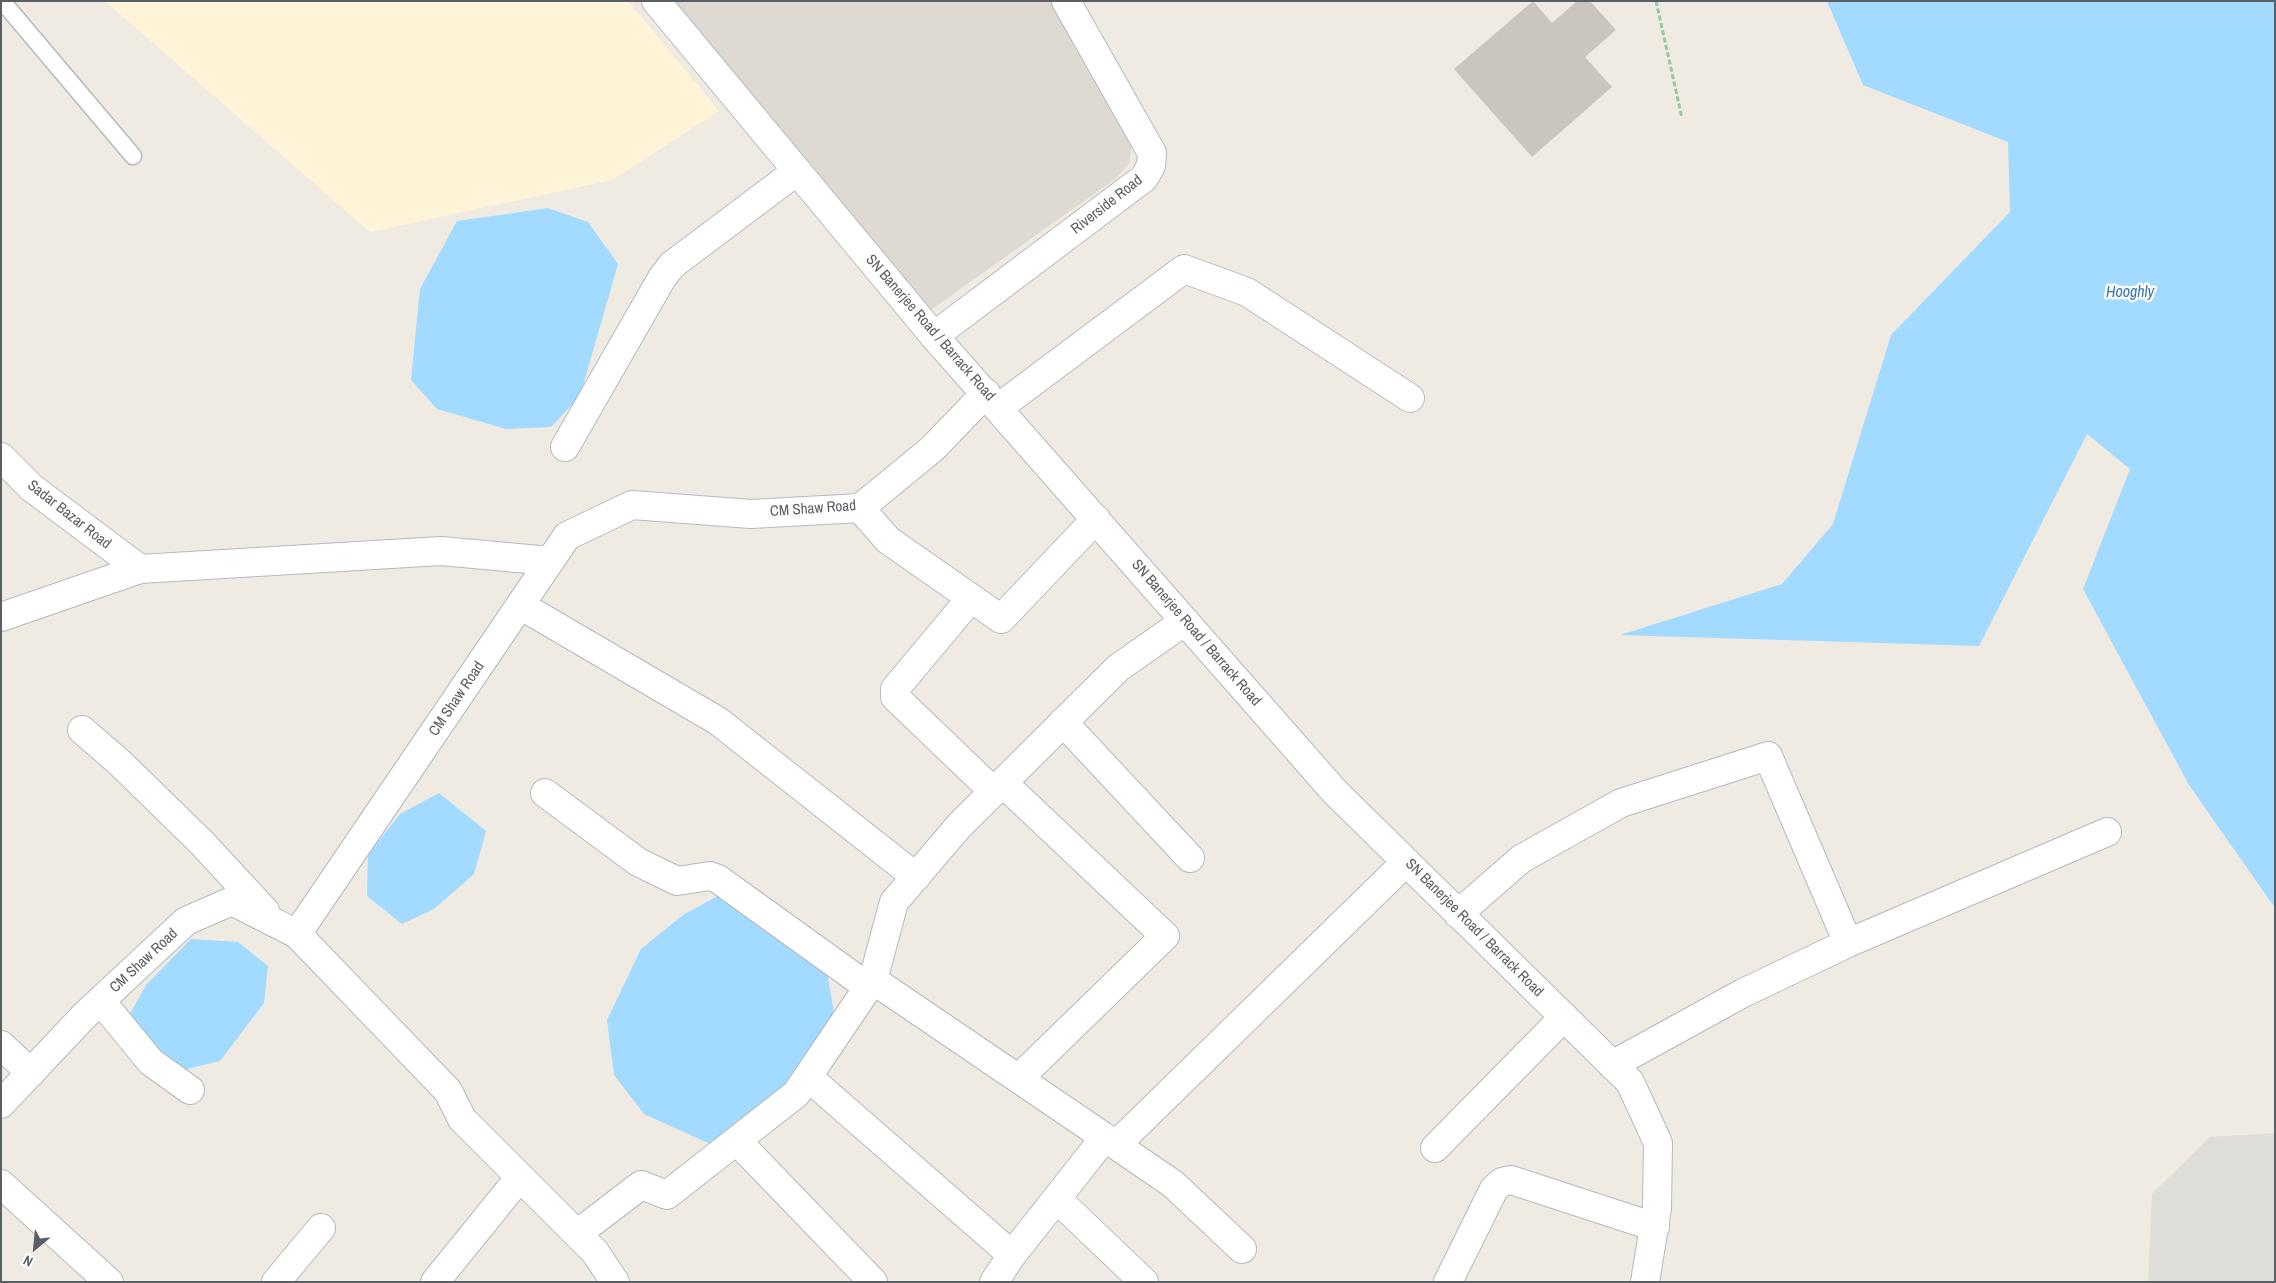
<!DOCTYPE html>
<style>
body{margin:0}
#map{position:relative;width:2276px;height:1283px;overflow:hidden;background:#efebe2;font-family:"Archivo Narrow",sans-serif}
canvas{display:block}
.frame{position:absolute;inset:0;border:2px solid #5a5f64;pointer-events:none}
.north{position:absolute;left:10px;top:1223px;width:50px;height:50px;-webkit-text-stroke:4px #fff;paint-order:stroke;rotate:208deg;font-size:14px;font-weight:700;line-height:20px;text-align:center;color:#5a5f64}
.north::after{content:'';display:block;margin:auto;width:18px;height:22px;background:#5a5f64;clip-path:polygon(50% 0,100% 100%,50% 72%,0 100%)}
</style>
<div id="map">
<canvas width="2276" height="1283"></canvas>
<div class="frame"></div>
<div class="north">N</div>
</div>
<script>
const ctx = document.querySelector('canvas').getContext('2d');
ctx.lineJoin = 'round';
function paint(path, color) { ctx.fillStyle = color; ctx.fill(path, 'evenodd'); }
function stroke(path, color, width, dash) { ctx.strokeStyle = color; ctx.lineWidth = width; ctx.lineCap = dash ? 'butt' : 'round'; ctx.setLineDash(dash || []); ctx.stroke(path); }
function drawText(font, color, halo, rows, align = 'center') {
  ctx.font = font + ' "Archivo Narrow",sans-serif'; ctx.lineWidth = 5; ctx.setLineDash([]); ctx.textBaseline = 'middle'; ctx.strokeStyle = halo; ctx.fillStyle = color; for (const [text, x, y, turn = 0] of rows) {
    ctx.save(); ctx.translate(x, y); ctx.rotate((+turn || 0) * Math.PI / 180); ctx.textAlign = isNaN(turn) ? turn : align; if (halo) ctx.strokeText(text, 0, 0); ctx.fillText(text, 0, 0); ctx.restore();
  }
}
const commercial = new Path2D(`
 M105 1H628L719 111 612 180 370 232Z`);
const industrial = new Path2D(`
 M2275 1133V1282H2148L2152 1194 2210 1137Z`);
const education = new Path2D(`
 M674 1H1050L1132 144 1129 164 1115 179 928 312Z`);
const water = new Path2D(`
 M1827 1H2275V908L2189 785 2083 589 2130 469 2087 434 1979 646 1620 635 1782 584 1833 524 1891 335 2010 212 2008 142 1863 85Z
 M548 208 588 222 618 264 580 396 551 427 506 429 437 409 411 380 420 289 457 221Z
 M439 793 486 831 474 874 434 909 402 924 367 896 368 855 400 814Z
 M721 894 826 967 835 1018 782 1094 719 1148 644 1114 614 1075 607 1020 641 949 683 915Z
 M191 939 238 942 268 966 264 1003 220 1061 183 1070 156 1053 127 1019 146 985Z`);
const building = new Path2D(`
 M1533 1 1552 23 1577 1H1590L1616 30 1585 57 1612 87 1532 157 1454 69Z`);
const path = new Path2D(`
 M1656 1 1682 118`);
const service = new Path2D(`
 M2 1 133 156`);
const minor = new Path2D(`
 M934 336 1144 178 1151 166 1152 153 1066 1
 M998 408 1184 269 1247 292 1410 398
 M565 447 662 278 672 265 797 171
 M1 457 32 488 140 569
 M860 508 888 540 1001 619 1096 519
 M971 598 895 689V697L994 792
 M520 605 718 721 916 877
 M1 617 140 569 441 551 550 561
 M1063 722 1190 858
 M82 730 119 762 201 842 265 911
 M1003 783 1165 936 1019 1078
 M545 793 638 862 677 881 710 876 718 879 868 987
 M1458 914 1521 859 1621 803 1768 756 1848 943
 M297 934 448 1091 462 1119 595 1252 615 1282
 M873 980 894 902 959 826 1118 668 1185 621
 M101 1001 151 1062 190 1090
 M1 1045 31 1073
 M1612 1065 1743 993 1848 943 2107 832
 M808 1077 1012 1255
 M1 1104 84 1016 186 921 232 901 297 934 567 536 632 505 751 514 860 508 932 449 986 393
 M737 1141 873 1282
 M1116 1145 1173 1184 1242 1249
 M1435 1148 1564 1017
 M1 1184 109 1282
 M1057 1199 1144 1282
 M577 1234 641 1185 667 1195 796 1094 873 980 1116 1145 1406 862
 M276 1282 321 1228
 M435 1282 520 1177
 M994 1282 1012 1255 1105 1137
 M1448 1282 1494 1189 1502 1182 1511 1180 1655 1227`);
const tertiary = new Path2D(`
 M656 1 934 336 1335 792 1630 1082 1658 1143 1657 1208 1645 1282`);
const streetNames = [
 ["Riverside Road",1107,205,-38],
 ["SN Banerjee Road / Barrack Road",930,328,49],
 ["CM Shaw Road",813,509,-4],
 ["Sadar Bazar Road",69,515,38],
 ["SN Banerjee Road / Barrack Road",1196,633,49],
 ["CM Shaw Road",457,699,-56],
 ["SN Banerjee Road / Barrack Road",1474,928,45],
 ["CM Shaw Road",144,961,-43]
];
const waterNames = [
 ["Hooghly",2130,293]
];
paint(commercial, '#fff4d7');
paint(industrial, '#dfddd7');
paint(education, '#dedad1');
paint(water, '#a2dbff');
paint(building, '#cac6bf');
stroke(service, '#b5b9be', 19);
stroke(minor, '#b5b9be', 30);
stroke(tertiary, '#b5b9be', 30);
stroke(path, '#94caa1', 3, [5, 2.5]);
stroke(service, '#fff', 16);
stroke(minor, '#fff', 28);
stroke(tertiary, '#fff', 28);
drawText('15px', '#5a5f64', '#fff', streetNames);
drawText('italic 16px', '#3276b2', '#fff', waterNames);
</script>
